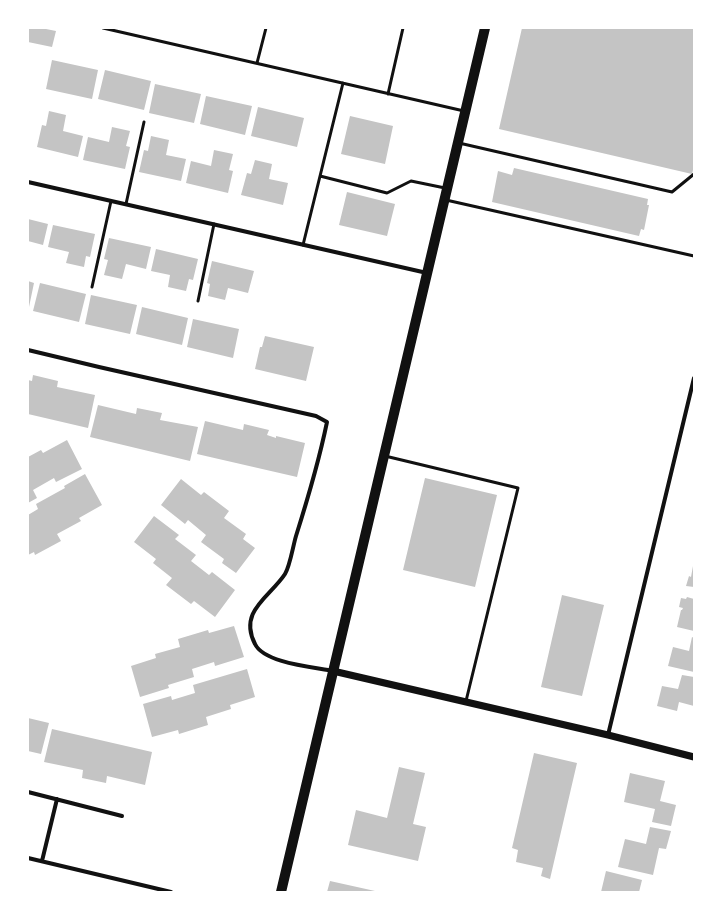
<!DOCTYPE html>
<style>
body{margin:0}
#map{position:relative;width:722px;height:920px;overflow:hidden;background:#fff;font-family:"Libre Baskerville",serif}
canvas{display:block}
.frame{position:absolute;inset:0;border:29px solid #fff;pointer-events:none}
</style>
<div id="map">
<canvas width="722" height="920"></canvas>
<div class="frame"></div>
</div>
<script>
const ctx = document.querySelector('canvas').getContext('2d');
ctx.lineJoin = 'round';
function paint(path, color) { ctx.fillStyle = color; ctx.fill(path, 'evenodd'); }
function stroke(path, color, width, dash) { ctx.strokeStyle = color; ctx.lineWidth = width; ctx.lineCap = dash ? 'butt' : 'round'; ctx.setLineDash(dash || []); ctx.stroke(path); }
const building = new Path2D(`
 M28 28H41L56 31 52 47 28 42Z
 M522 28 694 29V166L692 174 499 129Z
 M52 60 98 70 92 99 46 89Z
 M105 70 151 81 144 110 98 99Z
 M155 84 201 94 194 123 149 113Z
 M206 96 252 106 245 135 200 124Z
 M258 107 304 118 297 147 251 136Z
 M49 111 66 115 63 131 83 136 78 157 37 147 42 125 46 126Z
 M350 116 393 126 385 164 341 154Z
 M112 127 130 131 126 146 130 147 125 169 83 160 88 137 109 142Z
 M151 136 169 140 166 155 186 159 181 181 139 172 144 150 148 151Z
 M214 150 233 154 229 170 233 171 228 193 186 183 191 161 211 166Z
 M255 160 272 164 269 179 288 183 283 205 241 195 247 173 251 174Z
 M514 168 648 199 647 205H649L644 230 641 229 639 236 492 202 498 171 512 175Z
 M347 192 395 204 387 236 339 225Z
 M28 219 48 224 43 245 28 241Z
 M53 225 95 234 90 257 86 256 84 267 66 263 69 252 48 247Z
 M109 238 151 247 146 269 126 264 122 279 104 275 108 260 104 259Z
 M156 249 198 259 193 280 189 279 186 291 168 287 170 275 151 271Z
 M212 261 254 271 248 293 228 288 225 300 208 296 210 284 207 283Z
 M28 281 34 283 29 307H28Z
 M40 283 86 294 79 322 33 311Z
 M91 295 137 305 130 334 85 324Z
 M142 307 188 318 182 345 136 334Z
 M193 319 239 329 233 358 187 347Z
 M265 336 314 347 306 381 255 369 260 347H262Z
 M33 375 58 381 57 387 95 395 88 428 28 414V380L32 381Z
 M98 405 136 414 137 408 162 413 160 420 198 427 190 461 90 437Z
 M205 421 243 430 244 424 269 430 267 435 276 438V436L305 443 297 477 197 454Z
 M67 440 82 469 56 482 54 478 33 490 37 498 28 503V457L41 450 43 453Z
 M85 474 102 505 79 518 81 521 57 534 61 541 35 555 34 552 28 555V515L38 509 36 504 65 488 64 486Z
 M425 478 497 495 475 587 403 570Z
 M181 479 201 495 204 492 229 511 224 518 246 534 243 539 255 548 236 573 222 563 224 559 201 542 206 535 188 520 185 524 161 505Z
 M154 516 179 535 175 539 196 555 191 561 209 575 212 572 235 590 215 617 194 601 191 604 166 585 172 578 153 563 156 559 134 542Z
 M693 566H694V587L686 586 689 576 691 577Z
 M562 595 604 605 582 696 541 687Z
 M687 597 694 599V631L677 627 681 610H682L683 608 679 607 681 598 686 599Z
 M234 626 244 657 215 666 214 662 192 669 194 677 168 685 169 688 140 697 131 666 156 658 155 654 180 647 178 639 208 630 209 633Z
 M692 637 694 638V672L668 666 673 647 689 651Z
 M247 669 255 697 230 705 231 709 206 717 208 725 179 734 178 730 152 737 143 704 171 696 172 700 195 693 193 685Z
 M682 675 694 677V706L679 702 677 711 657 706 662 686 678 689Z
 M28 718 49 723 41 754 28 751Z
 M52 729 152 752 145 785 107 776 106 783 82 778 83 770 44 762Z
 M534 753 577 763 550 879 541 876 543 868 516 862 518 850 512 848Z
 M399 767 425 773 413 824 426 827 418 861 348 845 356 810 387 818Z
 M630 773 665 781 660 801 676 805 671 826 652 822 655 809 624 802Z
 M650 827 671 831 666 849 659 848 653 875 618 867 625 839 646 844Z
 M606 871 642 880 639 892H601Z
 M330 881 375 891V892H327Z`);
const service = new Path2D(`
 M103 28 464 111
 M257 63 266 28
 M388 94 403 28
 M459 143 672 192 694 174
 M320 176 387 193 411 181 445 188
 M446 200 694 256
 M126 204 144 122
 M303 245 343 83
 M92 287 111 201
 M198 301 214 224
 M385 456 518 488 466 701`);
const minor = new Path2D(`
 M28 182 427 273
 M28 350 99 367 316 416 327 422C319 461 308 498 296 536 293 546 290 566 285 574 270 597 238 611 255 644 264 663 313 667 333 671
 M608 735 694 378
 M28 792 122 816
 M28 858 171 892
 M42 861 57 799`);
const tertiary = new Path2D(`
 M333 671 608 735 694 757`);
const primary = new Path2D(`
 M281 892 485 28`);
paint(building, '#c4c4c4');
stroke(service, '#111', 3);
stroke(minor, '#111', 4);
stroke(tertiary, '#111', 7);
stroke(primary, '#111', 10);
</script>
